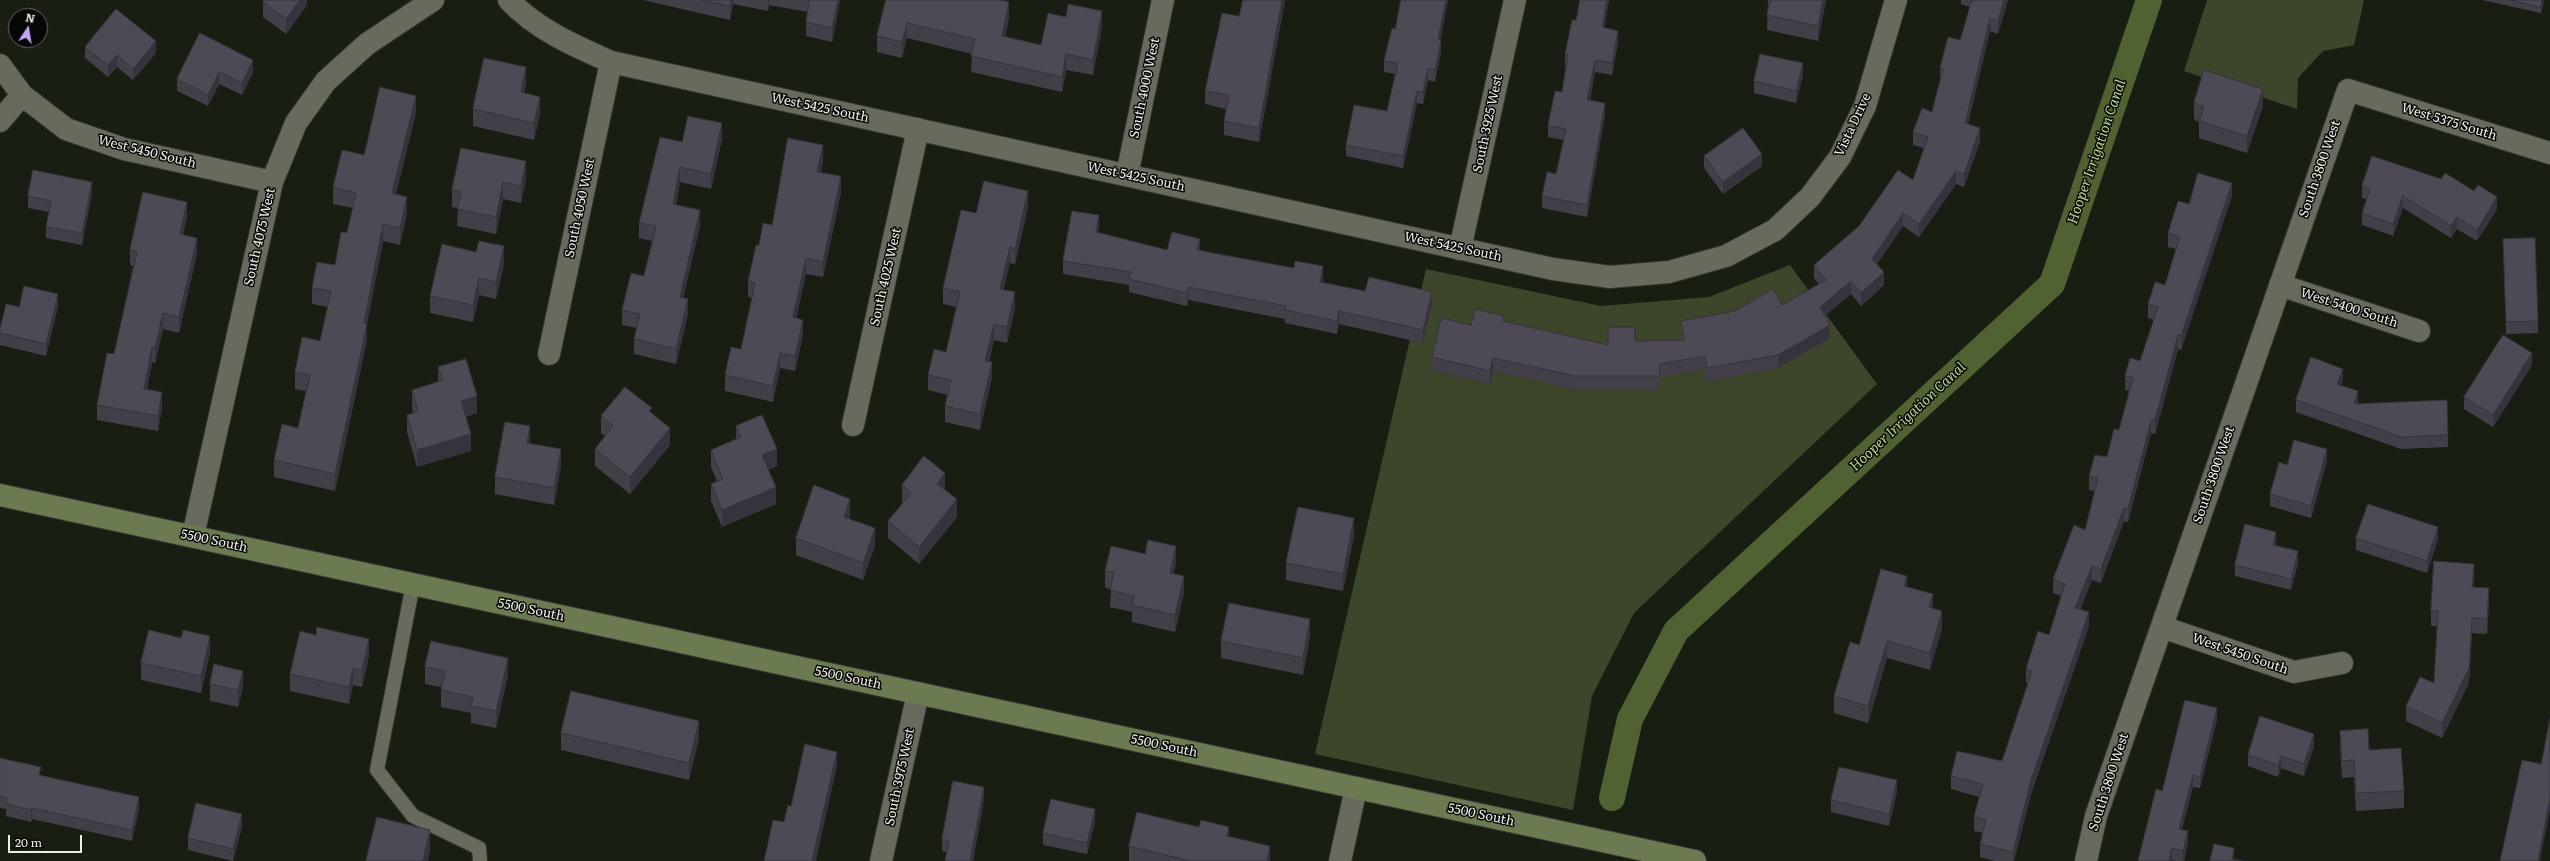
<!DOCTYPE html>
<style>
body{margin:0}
#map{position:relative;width:2550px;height:861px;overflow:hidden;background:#191e13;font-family:Literata,serif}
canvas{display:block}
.north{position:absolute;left:8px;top:8px;width:40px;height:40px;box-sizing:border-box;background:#060704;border:1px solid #62645f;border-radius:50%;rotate:12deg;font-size:11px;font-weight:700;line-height:16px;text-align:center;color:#ebefe7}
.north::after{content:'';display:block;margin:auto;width:14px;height:18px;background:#c3a7f2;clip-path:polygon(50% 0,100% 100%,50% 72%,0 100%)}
.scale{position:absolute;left:8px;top:835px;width:74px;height:18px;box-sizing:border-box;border:2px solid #ebefe7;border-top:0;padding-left:5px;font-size:12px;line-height:14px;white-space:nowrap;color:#ebefe7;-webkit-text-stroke:3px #060704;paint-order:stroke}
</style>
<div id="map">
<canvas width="2550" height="861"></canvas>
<div class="north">N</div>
<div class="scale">20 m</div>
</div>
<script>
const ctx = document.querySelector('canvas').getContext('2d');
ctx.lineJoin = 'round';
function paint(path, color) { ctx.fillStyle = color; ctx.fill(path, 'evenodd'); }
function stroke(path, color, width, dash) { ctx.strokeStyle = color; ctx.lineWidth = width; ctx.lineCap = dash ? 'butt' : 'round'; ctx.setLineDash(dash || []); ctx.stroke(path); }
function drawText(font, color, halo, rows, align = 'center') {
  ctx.font = font + ' Literata,serif'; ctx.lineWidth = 3; ctx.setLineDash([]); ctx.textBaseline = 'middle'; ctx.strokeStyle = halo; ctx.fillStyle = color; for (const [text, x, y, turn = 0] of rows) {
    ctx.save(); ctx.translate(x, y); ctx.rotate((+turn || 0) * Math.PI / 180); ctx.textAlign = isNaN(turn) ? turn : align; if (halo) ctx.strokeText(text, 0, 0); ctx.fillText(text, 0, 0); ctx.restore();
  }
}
const green = new Path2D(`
 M2207 0H2364L2354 45 2323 51 2298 78 2297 109 2184 71Z
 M1790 265 1877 384 1634 613 1592 696 1573 810 1315 754 1426 269 1601 306 1709 297Z`);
const canal = new Path2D(`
 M1612 798 1630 719 1676 631 2052 284 2149 0`);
const service = new Path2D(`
 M413 584 377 770 413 816 479 848 480 861`);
const minor = new Path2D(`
 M509 0C537 30 575 46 611 62L1553 269 1610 277 1669 272 1726 256 1775 230 1810 197 1840 157 1865 106 1896 0
 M0 65 22 95 66 129 124 149 272 182
 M0 121 22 95
 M1127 175 1163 0
 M1460 249 1515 0
 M2280 285 2419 331
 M549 354 611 62
 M853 425 918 129
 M193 536 272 182 296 123 326 81 367 44 433 0
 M2162 627 2294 672 2342 663
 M881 861 918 693
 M1340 861 1356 788
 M2086 861 2096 816 2348 90 2550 153`);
const secondary = new Path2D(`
 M0 495 1695 861`);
const wall = new Path2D(`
 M307 0V5L286 34 263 17V2Z
 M643 0H840L832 42 806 36V22L808 12 769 5 768 11 733 4 730 20Z
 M886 0 1009 18 1005 36 1041 45 1102 26 1093 75 1066 70 1062 92 971 72 972 54 907 38 902 58 877 52V36Z
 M1243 0H1285L1259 142 1224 135V121L1226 109 1205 104V91L1239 16Z
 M1401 0H1448L1440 40 1441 52 1435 82 1428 80 1423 104 1417 103 1403 168 1346 156V145L1387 111 1395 74 1384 72V61L1395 29Z
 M1580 0H1609L1604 28 1618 42 1612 75 1595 72 1590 100 1605 115 1587 217 1542 208V196L1556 174 1564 140 1548 137V125L1562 92 1566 66H1565V54L1576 20Z
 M1768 0H1826L1818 41 1767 30Z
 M1961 0H2008L1998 34 1990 31 1968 124 1980 141 1964 187 1956 184 1919 237 1903 226 1877 264 1884 285 1861 306 1851 294 1825 315 1830 338 1778 368 1707 381 1705 369 1660 377V389H1575L1493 371 1490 384 1432 370V357L1504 321 1608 345 1635 341 1682 340 1681 334V321L1782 305 1819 284 1814 278V265L1913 180 1924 148 1913 145V132L1932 112 1940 79V68L1960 40 1970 7 1961 4Z
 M2482 0H2544L2541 13Z
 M200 33 253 72 242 95 219 84 208 106 177 91V79Z
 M85 47 156 53 133 80 117 67 108 77 85 58Z
 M1803 75 1796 103 1754 93V81Z
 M526 84 524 93 540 114 534 140 473 126V109Z
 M2194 103 2263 106 2247 153 2199 138V122L2194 120Z
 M416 112 396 194 407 213 400 245 383 241 367 324V340L335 491 274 477V460L298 428 306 391 295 389V372L320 341 328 307 312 304V288L335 265 347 233 353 208 333 204V187L364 155Z
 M722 139 711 189 680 182 676 205 700 226 683 298 688 314 676 364 634 354V339L637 328 622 325V310L644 276 652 241 639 238V223L682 142Z
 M1704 156 1762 166 1723 194 1704 168Z
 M823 161 821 172 841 192 823 277 806 274 796 318 803 335 795 371 780 368 773 402 725 391V375L741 349 752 298 748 297V282L759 245 772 225Z
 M526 178 521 203 503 199 496 234 457 226 458 208 452 207V190Z
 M2362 186 2497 209 2477 241 2457 229 2451 238 2403 208 2393 236 2362 225V213L2367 199 2362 198Z
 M92 193 82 245 46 238V227L49 212 28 208V196Z
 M2232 196 2181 350 2178 349 2155 434 2151 433 2128 522 2124 521 2101 583 2092 580 2080 610 2089 626 2031 794 2014 861H1995L1980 857V844L1983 833 1974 831V817L1979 797 1951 789V776L2002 761 2028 684 2026 683V669L2049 635 2061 596 2053 593V579L2085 530 2095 491 2089 490V476L2107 457 2119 430 2129 391 2125 390V376L2140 361 2154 320 2148 318V304L2165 285 2176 249 2168 247V233L2189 204Z
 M1028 207 1015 264 1010 263 1003 290 1015 308 1007 343 994 340 989 362 992 378 980 430 945 422V406L948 395 928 390V375L946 352 956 307 943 304V288L976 213Z
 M187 217 183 235 197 253 179 333 163 329 155 363 152 362 147 389 162 407 158 431 97 420V405L114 354 133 266 130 265V250Z
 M1099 228 1098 232 1167 250H1200L1323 279 1322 283 1432 305 1423 343 1339 324 1337 334 1285 323V319L1188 300 1187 306 1129 292V285L1063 274V261Z
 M2503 239 2538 321V333L2506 334Z
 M504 264 496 299 479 295 473 322 430 313V296Z
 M58 306 46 356 0 345V329L19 307Z
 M2532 365 2493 427 2464 409V397Z
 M438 367 477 413 465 417 471 451 417 467 407 432V415L413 413 412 407V390L438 382Z
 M2343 380 2341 385 2358 403V404L2448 435V447L2401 449 2296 412V400Z
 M652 413 670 445 630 494 595 466V449L605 436 601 433V416Z
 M736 426 777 466 769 469 776 504 722 527 711 501V484L717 481 711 467V450L736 439Z
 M530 443 561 466 554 505 495 494V477Z
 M2327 461 2311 518 2270 506V494L2287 465Z
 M902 485 945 490 957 517 919 564 888 538V521L903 503 902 502Z
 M850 516 849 519 875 545 863 580 796 555V538Z
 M1354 535 1343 591 1286 580V563Z
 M2356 538 2438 539 2427 573 2356 550Z
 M2276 544V546L2298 563 2291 590 2235 576V565Z
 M1176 563 1173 574 1184 593 1175 632 1132 622V612L1110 607 1111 589 1105 588V571Z
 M2474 579 2473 587 2489 603 2487 634 2472 633 2469 683 2442 738 2406 721V706L2434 683 2437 626H2431V611Z
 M1907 587 1933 608 1942 628 1930 670 1887 658 1868 723 1834 713V696L1859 645Z
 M316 635 369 656 362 687 353 685 349 704 290 691V674Z
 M1310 636 1303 675 1221 658V641Z
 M210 653 201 693 141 680V663Z
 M425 667 508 675 496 728 471 723V713L441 707V687L425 684Z
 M210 684 243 688 238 707 210 701Z
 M2217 720 2200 788 2193 787 2182 829 2188 843 2184 861H2176L2172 860 2162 791Z
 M2340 731 2369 750 2404 791V808L2356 811 2354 777 2342 778 2340 748Z
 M561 733 699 738 689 780 561 750Z
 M2314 746 2304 776 2281 768 2278 777 2248 766V755Z
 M0 758 41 775 139 809 132 841 32 819 31 822 6 816V809L0 808Z
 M1897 792 1889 826 1831 812V800Z
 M984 799 973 861H945L947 852 942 851V839Z
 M1095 821 1087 854 1043 845V833Z
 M242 826 233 861 188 850V838Z
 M1229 837 1270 861H1129V846Z`);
const shadedWall = new Path2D(`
 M300 0H307V5L286 34V19Z
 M731 0H733V4L730 20V6Z
 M768 0H769V5L768 11Z
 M838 0H840L832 42V28Z
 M1282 0H1285L1259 142V128Z
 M1446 0H1448L1438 51V39Z
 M1607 0H1609L1602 39V27Z
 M1823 0H1826L1818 41V26Z
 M2004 0H2008L1998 34V21Z
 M2542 0H2544L2541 13V7Z
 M1009 2V18L1002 51V36Z
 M1102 11V26L1093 75V60Z
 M1990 18V31L1965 136V123Z
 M907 23V38L902 58V42Z
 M1618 31V42L1612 75V63Z
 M1441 40V52L1435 82V70Z
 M156 41V53L133 80V69Z
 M1066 54V70L1062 92V77Z
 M117 55V67L108 77V65Z
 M253 60V72L242 95V83Z
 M1595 60V72L1587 112V100Z
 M1803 63V75L1796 103V91Z
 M526 67V84L521 109V92Z
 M1428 68V80L1423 104V92Z
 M219 72V84L208 106V95Z
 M2263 89V106L2247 153V136Z
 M1417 91V103L1403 168V156Z
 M416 96V112L392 210V193Z
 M540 97V114L534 140V123Z
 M1605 103V115L1587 217V205Z
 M722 123V139L711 189V174Z
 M1980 128V141L1964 187V174Z
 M823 145V161L817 188V172Z
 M1762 154V166L1723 194V182Z
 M526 161V178L521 203V186Z
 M680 167V182L673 219V204Z
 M1956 171V184L1919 237V224Z
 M841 176V192L823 277V262Z
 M92 182V193L82 245V233Z
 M503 182V199L496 234V217Z
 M2232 183V196L2181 350V336Z
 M1028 191V207L1015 264V249Z
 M2403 196V208L2393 236V224Z
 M407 197V213L400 245V228Z
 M2497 197V209L2477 241V230Z
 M187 202V217L180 249V234Z
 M700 210V226L680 312V297Z
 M1903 213V226L1872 272V259Z
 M1099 215V228L1096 245V232Z
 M2457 217V229L2451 238V226Z
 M383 224V241L364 340V323Z
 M197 238V253L179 333V317Z
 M1200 239V252L1197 250Z
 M504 246V264L496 299V282Z
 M1010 247V263L1000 305V289Z
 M806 258V274L793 333V317Z
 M1323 266V279L1320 295V282Z
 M1884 272V285L1861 306V293Z
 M479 278V295L473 322V305Z
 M1851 281V294L1820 320V307Z
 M1188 287V300L1187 306V293Z
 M1015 292V308L1007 343V327Z
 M1432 292V305L1423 343V330Z
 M58 294V306L46 356V344Z
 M688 299V314L676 364V349Z
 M1339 311V324L1337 334V321Z
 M163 313V329L155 363V348Z
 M803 320V335L795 371V356Z
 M367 324V340L335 491V474Z
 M994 324V340L985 376V361Z
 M1830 325V338L1778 368V355Z
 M2178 335V349L2155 434V420Z
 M152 347V362L144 404V389Z
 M780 353V368L773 402V386Z
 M2532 353V365L2493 427V415Z
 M1493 358V371L1490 384V371Z
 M992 362V378L980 430V414Z
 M2343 369V380L2337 396V384Z
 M2358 391V403L2354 416V404Z
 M162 392V407L158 431V416Z
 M477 396V413L461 418V401Z
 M2151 420V433L2128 522V509Z
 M530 426V443H527Z
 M670 428V445L630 494V477Z
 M471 434V451L417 467V450Z
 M561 449V466L554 505V488Z
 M777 449V466L762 472V455Z
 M2327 449V461L2311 518V506Z
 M945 473V490L937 501V484Z
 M776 487V504L722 527V510Z
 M850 499V516L844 534V517Z
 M957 499V517L919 564V547Z
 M2124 508V521L2101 583V569Z
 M1354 518V535L1343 591V574Z
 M2438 527V539L2427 573V561Z
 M875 528V545L863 580V563Z
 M2276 532V544L2273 557V545Z
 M1176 546V563L1170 590V573Z
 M2298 551V563L2291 590V579Z
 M2474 564V579L2472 602V587Z
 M2092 566V580L2075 622V608Z
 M1184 576V593L1175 632V615Z
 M1907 576V593L1904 586Z
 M2489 588V603L2487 634V619Z
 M1933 594V612L1929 607Z
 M1942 611V628L1930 670V653Z
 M2089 612V626L2031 794 2014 861H2013V852L2031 780Z
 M2472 618V633L2469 683 2442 738V723Z
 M1310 619V636L1303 675V658Z
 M210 636V653L201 693V676Z
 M369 639V656L362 687V670Z
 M1887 641V658L1868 723V706Z
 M508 658V675L496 728V711Z
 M353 668V685L349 704V687Z
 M243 671V688L238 707V690Z
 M2217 708V720L2200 788V777Z
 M699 721V738L689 780V763Z
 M2314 734V746L2304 776V764Z
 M837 752V766L816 861H812Z
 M2281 756V768L2278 777V765Z
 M2193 775V787L2179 840V829Z
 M1897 780V792L1889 826V814Z
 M984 787V799L973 861H970Z
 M139 797V809L132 841V830Z
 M2550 798V810L2540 861H2538Z
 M32 808V819L31 822V810Z
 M1095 809V821L1087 854V843Z
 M242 814V826L233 861V849Z
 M1229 827V842L1227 836Z
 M430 830V852L428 861H423Z
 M2188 831V843L2184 861H2183V851Z
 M1270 846V861H1267Z
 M2172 848V861H2169Z
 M2234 848V860L2232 859Z`);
const building = new Path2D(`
 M264 0H300L286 19 263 2Z
 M703 0H731L730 6Z
 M810 0H838L832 28 806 22Z
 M886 0H1000L1009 2 1002 36 1041 45 1048 13 1066 17 1068 4 1102 11 1093 60 1066 54 1062 77 971 56 975 39 907 23 902 42 877 36Z
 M1243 0H1282L1259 128 1224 121 1229 95 1205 91 1222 13 1239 16Z
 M1401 0H1446L1438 39 1441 40 1435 70 1428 68 1423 92 1417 91 1403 156 1346 145 1354 105 1387 111 1398 63 1384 61 1392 28 1395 29Z
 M1580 0H1607L1602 27 1618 31 1612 63 1595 60 1587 100 1605 103 1587 205 1542 196 1547 172 1556 174 1566 129 1548 125 1555 91 1562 92 1568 55 1565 54 1572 20H1576Z
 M1771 0H1823L1818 26 1767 15Z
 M1972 0H2004L1998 21 1990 18 1965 123 1980 128 1964 174 1956 171 1919 224 1903 213 1872 259 1884 272 1861 293 1851 281 1820 307 1830 325 1778 355 1707 368 1705 356 1660 364V376H1575L1493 358 1490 371 1432 357 1441 318 1471 325 1475 309 1504 316 1503 321 1608 345V327H1635V341L1684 340 1681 321 1735 311 1773 289 1782 305 1826 280 1814 265 1859 226 1898 170 1913 180 1928 137 1913 132 1922 108 1932 112 1943 69 1940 68 1948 37 1960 40Z
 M2510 0H2542L2541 7Z
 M116 9 156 41 133 69 117 55 108 65 85 47Z
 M200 33 253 60 242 83 219 72 208 95 177 79Z
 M1760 54 1803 63 1796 91 1754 81Z
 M484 58 526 67 521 92 540 97 534 123 473 109Z
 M2204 70 2263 89 2247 136 2199 121 2204 107 2194 103Z
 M380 87 416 96 392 193 407 197 400 228 383 224 364 323 367 324 335 474 274 460 282 424 298 428 310 375 295 372 302 337 320 341 331 291 312 288 317 262 335 265 341 232 347 233 356 193 333 187 342 150 364 155Z
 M688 116 722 123 711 174 680 167 673 204 700 210 680 297 688 299 676 349 634 339 640 314 622 310 631 273 644 276 656 226 639 223 660 137 682 142Z
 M1743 128 1762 154 1723 182 1704 156Z
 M788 138 823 145 817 172 841 176 823 262 806 258 793 317 803 320 795 356 780 353 773 386 725 375 731 347 741 349 755 283 748 282 756 245H759L763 223 772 225Z
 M461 148 526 161 521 186 503 182 496 217 457 209 461 191 452 190Z
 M2372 156 2441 179 2445 173 2474 191 2478 185 2497 197 2477 230 2457 217 2451 226 2403 196 2393 224 2362 213 2370 189 2362 186Z
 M33 170 92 182 82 233 46 227 51 201 28 196Z
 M2198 173 2232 183 2181 336 2178 335 2155 420H2151L2128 509 2124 508 2101 569 2092 566 2075 608 2089 612 2031 780 2013 852 1980 844 1986 820 1974 817 1983 784 1951 776 1957 751 2002 761 2032 671 2026 669 2038 631 2049 635 2065 584 2053 579 2074 525 2085 530 2098 478 2089 476 2095 455 2107 457 2114 429 2119 430 2133 378 2125 376 2130 358 2140 361 2158 307 2148 304 2155 282 2165 285 2180 237 2168 233 2178 201 2189 204Z
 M984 181 1028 191 1015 249 1010 247 1000 289 1015 292 1007 327 994 324 985 361 992 362 980 414 945 406 951 380 928 375 934 349 946 352 960 292 943 288 961 210 976 213Z
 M143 192 187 202 180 234 197 238 179 317 163 313 155 348 152 347 144 389 162 392 158 416 97 405 107 353 114 354 137 252 130 250Z
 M1072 211 1099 215 1096 232 1167 250 1172 232 1200 239 1197 250 1294 268 1295 261 1323 266 1320 282 1365 291 1369 277 1432 292 1423 330 1339 311 1337 321 1285 310 1286 306 1188 287 1187 293 1129 279 1131 272 1063 261Z
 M2535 238 2538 321 2506 322 2503 239Z
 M479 241 504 246 496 282 479 278 473 305 430 296 442 244 476 252Z
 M24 286 58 294 46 344 0 333V329L6 304 19 307Z
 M2503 335 2532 353 2493 415 2464 397Z
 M2311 357 2343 369 2337 384 2358 391 2354 404 2447 400 2448 435 2401 437 2296 400Z
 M466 359 477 396 461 401 471 434 417 450 407 415 418 411 412 390 443 380 438 367Z
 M625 387 652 408 649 411 670 428 630 477 595 449 613 426 601 416Z
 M762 415 777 449 762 455 776 487 722 510 711 484 723 479 711 450 741 437 736 426Z
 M505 422 530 426 527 443 561 449 554 488 495 477Z
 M2294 440 2327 449 2311 506 2270 494 2279 462 2287 465Z
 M924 456 945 473 937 484 957 499 919 547 888 521 911 493 902 485Z
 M814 485 850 499 844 517 875 528 863 563 796 538Z
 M2368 504 2438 527 2427 561 2356 538Z
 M1298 507 1354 518 1343 574 1286 563Z
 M2245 524 2276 532 2273 545 2298 551 2291 579 2235 565Z
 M1148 540 1176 546 1170 573 1184 576 1175 615 1132 605 1134 596 1110 590 1114 572 1105 571 1111 546 1145 554Z
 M2434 561 2474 564 2472 587 2489 588 2487 619 2472 618 2469 668 2442 723 2406 706 2420 677 2434 683 2438 611H2431Z
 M1881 569 1907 576 1904 586 1933 594 1929 607 1942 611 1930 653 1887 641 1868 706 1834 696 1850 642 1859 645Z
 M1229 603 1310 619 1303 658 1221 641Z
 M317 627 369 639 362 670 353 668 349 687 290 674 300 631 316 635Z
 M149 630 181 638 183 630 210 636 201 676 141 663Z
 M431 641 508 658 496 711 471 706 473 697 441 690 445 671 425 667Z
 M214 664 243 671 238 690 210 684Z
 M571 691 699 721 689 763 561 733Z
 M2185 700 2217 708 2200 777 2193 775 2179 829 2188 831 2183 851 2172 848 2169 861H2138L2156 789 2162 791Z
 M2260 716 2314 734 2304 764 2281 756 2278 765 2248 755Z
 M2550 718V798L2538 861H2500L2522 760 2541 764Z
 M2368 729 2369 750 2401 748 2404 791 2356 793 2354 760 2342 761 2340 731Z
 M805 744 837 752 812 861H764L773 820 784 822 788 805 791 806Z
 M0 758 41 767 39 775 139 797 132 830 32 808 31 810 6 804 7 798 0 796Z
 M1839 767 1897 780 1889 814 1831 800Z
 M953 781 984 787 970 861H945L949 841 942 839Z
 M1051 799 1095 809 1087 843 1043 833Z
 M196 803 242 814 233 849 188 838Z
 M1137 812 1199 827 1201 820 1229 827 1227 836 1270 846 1267 861H1190L1129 846Z
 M377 817 430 830 423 861H366Z
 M2214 844 2234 848 2232 859 2243 861H2210Z`);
const streetNames = [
 ["South 4000 West",1145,88,-78],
 ["West 5425 South",820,108,12],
 ["West 5375 South",2449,122,17],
 ["South 3925 West",1488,124,-78],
 ["Vista Drive",1853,125,-65],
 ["West 5450 South",147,152,14],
 ["South 3800 West",2320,169,-71],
 ["West 5425 South",1136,177,12],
 ["South 4050 West",580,208,-78],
 ["South 4075 West",260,237,-77],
 ["West 5425 South",1453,247,12],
 ["South 4025 West",886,277,-77],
 ["West 5400 South",2349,308,18],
 ["South 3800 West",2214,475,-71],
 ["5500 South",214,541,12],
 ["5500 South",531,610,12],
 ["West 5450 South",2240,654,19],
 ["5500 South",848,678,12],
 ["5500 South",1164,746,12],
 ["South 3975 West",900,777,-78],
 ["South 3800 West",2109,782,-72],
 ["5500 South",1481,815,12]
];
const waterNames = [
 ["Hooper Irrigation Canal",2097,152,-71],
 ["Hooper Irrigation Canal",1908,417,-43]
];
paint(green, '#3c462a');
stroke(canal, '#506232', 26);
stroke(service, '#333630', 16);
stroke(minor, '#333630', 24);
stroke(secondary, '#333630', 24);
stroke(service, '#666b5e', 14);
stroke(minor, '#666b5e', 22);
stroke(secondary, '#6c7a51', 22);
paint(wall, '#423f49');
paint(shadedWall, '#36333c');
paint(building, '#4d4955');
stroke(building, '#36333c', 1);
drawText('13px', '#ebefe7', '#060704', streetNames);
drawText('italic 14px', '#bad78c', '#060704', waterNames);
</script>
